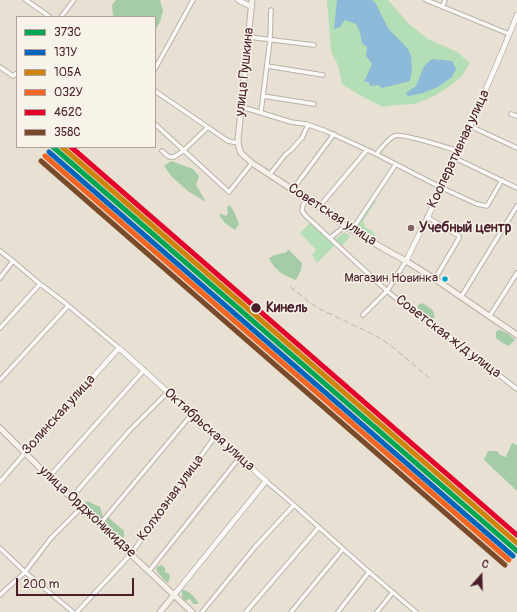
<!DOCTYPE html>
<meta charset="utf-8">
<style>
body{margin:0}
#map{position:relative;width:517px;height:612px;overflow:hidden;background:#e8e0d2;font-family:Pangolin,sans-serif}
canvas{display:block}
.legend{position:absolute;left:16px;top:16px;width:140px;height:132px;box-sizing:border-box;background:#f7f3e8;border:1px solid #b29e9c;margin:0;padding:5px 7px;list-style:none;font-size:12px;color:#4a1f2b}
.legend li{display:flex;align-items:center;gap:8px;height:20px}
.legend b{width:20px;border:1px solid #b29e9c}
.north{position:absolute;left:461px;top:556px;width:40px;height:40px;-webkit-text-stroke:3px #f7f3e8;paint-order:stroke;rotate:20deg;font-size:11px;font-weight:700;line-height:16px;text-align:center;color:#4a1f2b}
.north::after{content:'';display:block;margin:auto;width:14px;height:18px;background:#4a1f2b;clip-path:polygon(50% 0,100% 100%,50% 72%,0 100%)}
.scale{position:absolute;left:16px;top:578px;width:118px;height:18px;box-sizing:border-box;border:2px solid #4a1f2b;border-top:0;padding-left:5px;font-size:12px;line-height:14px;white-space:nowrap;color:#4a1f2b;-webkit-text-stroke:3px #f7f3e8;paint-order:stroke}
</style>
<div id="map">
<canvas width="517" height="612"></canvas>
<ul class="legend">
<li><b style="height:5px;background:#00a651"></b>373C</li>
<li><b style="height:5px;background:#0065bd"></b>131У</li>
<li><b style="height:5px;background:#cc840b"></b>105А</li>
<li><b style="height:5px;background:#f26522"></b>032У</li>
<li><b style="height:5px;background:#e4002b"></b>462С</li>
<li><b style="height:5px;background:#7a4b2a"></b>358С</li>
</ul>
<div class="north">С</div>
<div class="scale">200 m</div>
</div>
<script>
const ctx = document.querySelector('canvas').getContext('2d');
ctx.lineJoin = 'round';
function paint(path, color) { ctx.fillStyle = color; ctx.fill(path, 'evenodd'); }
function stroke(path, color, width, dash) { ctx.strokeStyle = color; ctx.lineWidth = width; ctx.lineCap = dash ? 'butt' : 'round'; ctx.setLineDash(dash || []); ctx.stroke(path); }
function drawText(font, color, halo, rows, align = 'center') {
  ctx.font = font + ' Pangolin,sans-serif'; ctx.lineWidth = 3; ctx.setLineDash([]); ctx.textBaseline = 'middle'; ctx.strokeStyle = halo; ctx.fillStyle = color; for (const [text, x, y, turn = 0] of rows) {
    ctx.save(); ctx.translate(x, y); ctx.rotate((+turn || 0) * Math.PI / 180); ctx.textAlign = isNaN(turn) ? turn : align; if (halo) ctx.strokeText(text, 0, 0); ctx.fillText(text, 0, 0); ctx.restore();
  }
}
const green = new Path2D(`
 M327 0H388L409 24 428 39 457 52 470 63 462 76 450 86 434 96 415 104 397 105 383 107 363 97 342 84 338 65 331 52Z
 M372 201 377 202 374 204 363 221 365 227 372 231 377 238 364 233 357 226V222Z
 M310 223 335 245 317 263 312 255 316 250 300 233Z
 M344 232 350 236 342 246 335 240Z`);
const forest = new Path2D(`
 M116 0H160L163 11 160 22 155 31V17H113L112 5Z
 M171 161 193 169 199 176 196 185 206 202 189 192 172 177 164 166Z
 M230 205 235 214 239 224 235 230 225 223 219 215 222 214 226 216 228 213 227 207Z
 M288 249 302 263 301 270 296 280C283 275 275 271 269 258L275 255 287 252Z
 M422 303C430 308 436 310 434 319L418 312V305Z
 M498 330C505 331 510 335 515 340L513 342 508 346 501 342 496 338V332Z
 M512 443 517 445V491L484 460 488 451H497L500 455 506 457Z
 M87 501 100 507 103 517 109 518 124 531V538L112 531 107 524 87 509 85 503Z
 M162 565 165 568V572L169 574 170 577 168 583C165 581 157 572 156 569L158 566Z
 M182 590C189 590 193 596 198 602V604H193L190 599 185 601 182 597Z`);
const water = new Path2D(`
 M337 0H372L375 2 388 28 408 49 411 56 412 70 410 81 382 88 378 85 370 86 369 82H364L372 64 366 56 367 47 362 43 360 32 356 24 345 20 340 27 334 29Z
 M432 59 452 61 456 69 452 77 438 87 423 93 408 96 406 93 416 86 424 66Z`);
const minor = new Path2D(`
 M26 0 50 17
 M426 0 509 34
 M442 7 445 0
 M61 17 74 0
 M249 37 314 45
 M267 66 323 75
 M0 67 13 76 17 73
 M155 69 193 0
 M155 91 228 141 238 143
 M263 96 314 104
 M242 107 291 122 306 124 326 131 376 154 442 188 477 204 487 206 502 180
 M261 112 270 40 271 10
 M511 114 517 116
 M155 124 229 192 252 163
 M470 126 517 148
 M162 151 169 157H174L183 151 207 128
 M376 154C381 149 388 139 394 136 401 132 448 148 458 151
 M455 158 517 188
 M270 174 285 155 291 150 302 138 308 125
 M293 189 334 134
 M307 199 303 205 302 211 306 216 387 291C402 303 417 315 433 324L517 389
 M319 207 367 150
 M427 217 459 236V238L435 279
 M352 230 396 164
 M330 238 345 226
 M0 251 13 261 40 284 64 302 119 348
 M0 278 13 261
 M461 297 517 206
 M363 315 387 291 406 261
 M489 317 517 273
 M0 328 40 284
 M0 380 68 306
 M49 477 144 370
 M266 481 294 505 369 572 416 612
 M0 482 25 453
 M72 497 129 431 168 392
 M100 524 192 414
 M0 548 25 572 73 612
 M149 571 240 457
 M0 595 25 572 51 538 82 507
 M77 612 131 554 216 435
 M202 612 255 547 294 505
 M246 612 319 527
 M291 612 343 549
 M338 612 369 572
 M377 612 393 592`);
const tertiary = new Path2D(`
 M238 0 252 7
 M406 261 442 188 470 126 502 52 517 15
 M25 453 119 348 266 481 174 595`);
const secondary = new Path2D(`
 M252 0 238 140 239 148 241 153 252 163 319 207 345 226 372 242 406 261 435 279 517 335
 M0 428 49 477 192 612
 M160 612 174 595`);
const rail = new Path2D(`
 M290 287 316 307 378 337 390 345 432 380`);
const rail1 = new Path2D(`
 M53 147 517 551`);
const rail2 = new Path2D(`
 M49 152 513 556`);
const rail3 = new Path2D(`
 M62 147 517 543`);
const rail4 = new Path2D(`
 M45 156 509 560`);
const rail5 = new Path2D(`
 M71 147 517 535`);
const rail6 = new Path2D(`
 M41 161 505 565`);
const markers = [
 [411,228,4,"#816365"],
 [445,279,3.5,"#04a2c6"],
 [256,308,5.5,"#4a1f2b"]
];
const busNames = [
 ["Магазин Новинка",438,279]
];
const streetNames = [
 ["улица Пушкина",245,72,-84],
 ["Кооперативная улица",459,149,-65],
 ["Советская улица",332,215,33],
 ["Советская ж/д улица",448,337,37],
 ["Золинская улица",59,415,-48],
 ["Октябрьская улица",209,430,42],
 ["Колхозная улица",171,498,-54],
 ["улица Орджоникидзе",87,512,43]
];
const poiNames = [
 ["Учебный центр",419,228]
];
const stopNames = [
 ["Кинель",266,308]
];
paint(green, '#b4deb5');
paint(forest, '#a5cca7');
paint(water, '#8cbad8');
stroke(minor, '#b9b0a8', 5.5);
stroke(tertiary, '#b9b0a8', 6);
stroke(secondary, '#b9b0a8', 7);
stroke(minor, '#fcfaf8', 3.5);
stroke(tertiary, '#fcfaf8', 4.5);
stroke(secondary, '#f6f1eb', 5);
stroke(rail, '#b9b3b3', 1, [6, 3]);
stroke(rail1, '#00a651', 5);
stroke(rail2, '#0065bd', 5);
stroke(rail3, '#cc840b', 5);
stroke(rail4, '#f26522', 5);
stroke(rail5, '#e4002b', 5);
stroke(rail6, '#7a4b2a', 5);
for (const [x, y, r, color] of markers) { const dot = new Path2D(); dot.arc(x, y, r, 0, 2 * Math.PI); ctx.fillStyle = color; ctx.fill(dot); stroke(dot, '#f7f3e8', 1.5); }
drawText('13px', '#4a1f2b', '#f7f3e8', busNames, 'right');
drawText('14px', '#4a1f2b', '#f7f3e8', streetNames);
drawText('bold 14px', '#4a1f2b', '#f7f3e8', poiNames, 'left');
drawText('bold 14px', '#4a1f2b', '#f7f3e8', stopNames, 'left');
</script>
